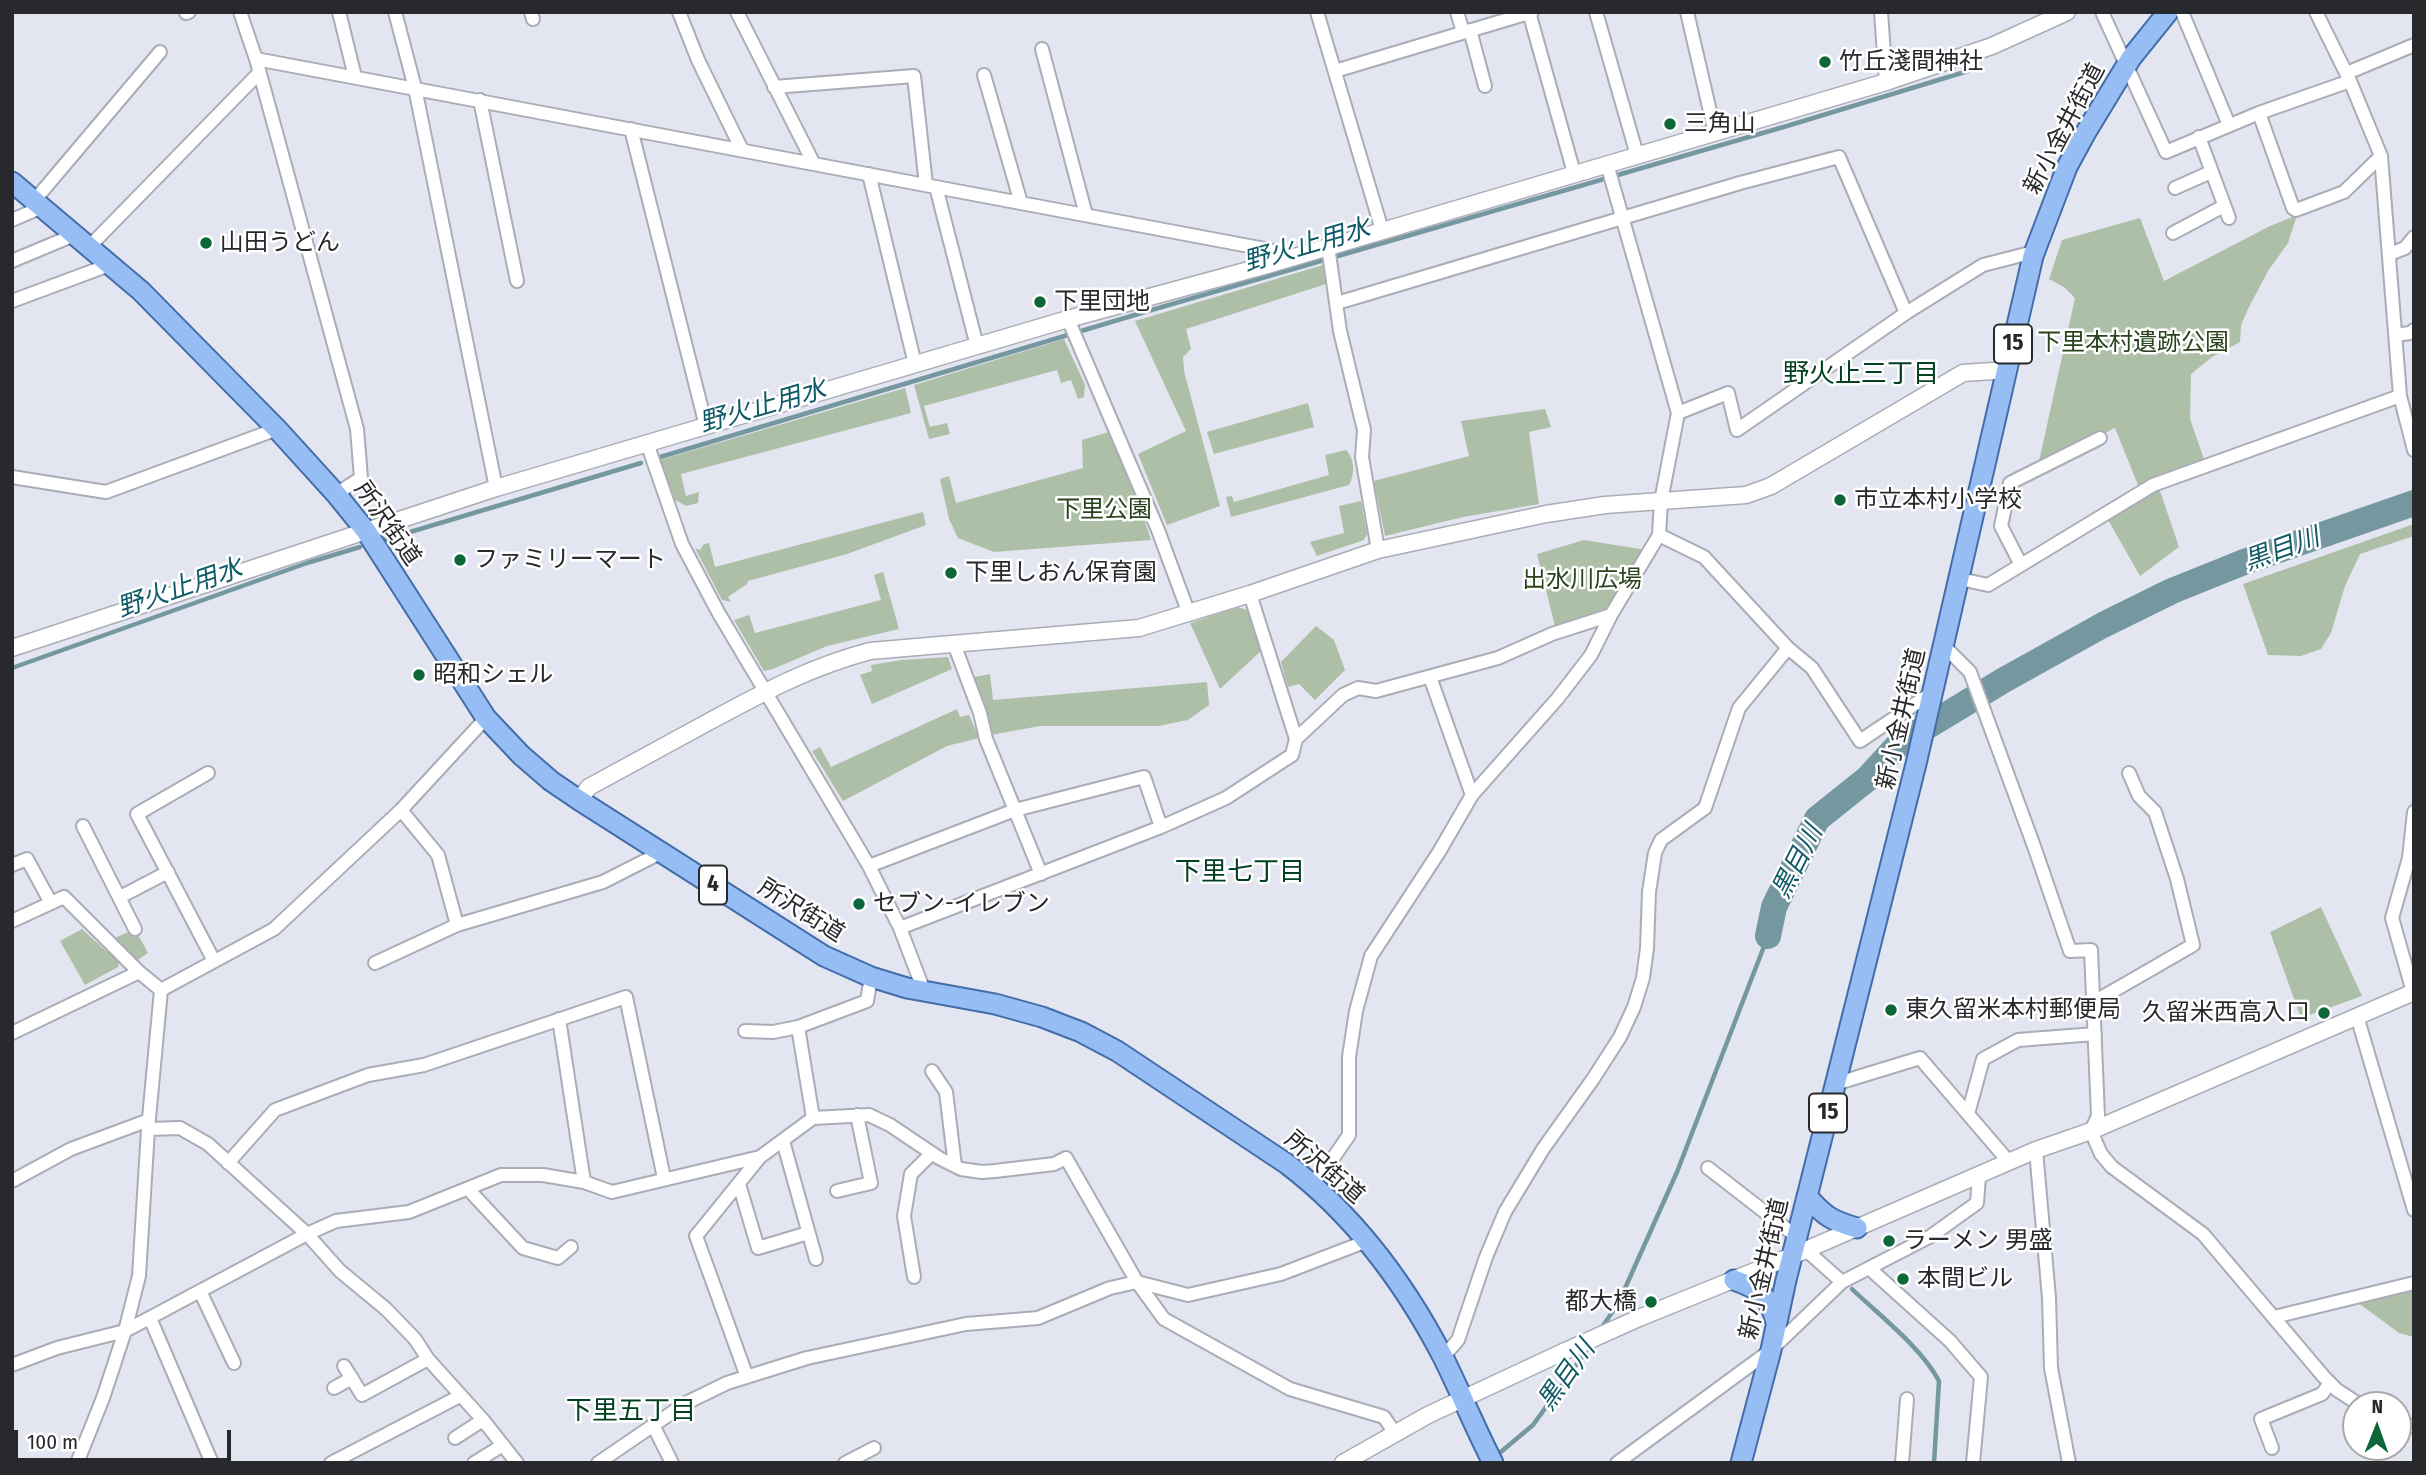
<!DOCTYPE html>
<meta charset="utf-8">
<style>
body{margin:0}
#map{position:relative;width:2426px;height:1475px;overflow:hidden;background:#e3e5f0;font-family:"Fira Sans Condensed",sans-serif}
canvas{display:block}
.frame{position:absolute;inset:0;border:14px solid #28292d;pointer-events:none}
.north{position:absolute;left:2342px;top:1391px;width:70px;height:70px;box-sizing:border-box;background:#fff;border:2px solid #a9a9ab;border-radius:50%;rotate:1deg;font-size:19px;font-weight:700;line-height:28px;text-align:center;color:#28292d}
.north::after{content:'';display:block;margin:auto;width:24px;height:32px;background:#0d6739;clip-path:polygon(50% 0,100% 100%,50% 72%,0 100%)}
.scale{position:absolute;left:14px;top:1430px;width:217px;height:32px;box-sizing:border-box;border:4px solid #28292d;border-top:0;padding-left:9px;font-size:21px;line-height:24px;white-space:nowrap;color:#28292d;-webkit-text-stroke:5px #fff;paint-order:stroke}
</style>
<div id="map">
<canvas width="2426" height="1475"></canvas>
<div class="frame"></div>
<div class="north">N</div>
<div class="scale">100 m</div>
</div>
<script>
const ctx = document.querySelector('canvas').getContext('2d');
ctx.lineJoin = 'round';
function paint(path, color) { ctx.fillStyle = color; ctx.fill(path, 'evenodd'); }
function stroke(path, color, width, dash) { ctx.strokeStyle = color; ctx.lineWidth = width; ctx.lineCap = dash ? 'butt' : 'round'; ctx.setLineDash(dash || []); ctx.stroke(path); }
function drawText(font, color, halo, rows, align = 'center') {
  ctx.font = font + ' "Fira Sans Condensed","Noto Sans JP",sans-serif'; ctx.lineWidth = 5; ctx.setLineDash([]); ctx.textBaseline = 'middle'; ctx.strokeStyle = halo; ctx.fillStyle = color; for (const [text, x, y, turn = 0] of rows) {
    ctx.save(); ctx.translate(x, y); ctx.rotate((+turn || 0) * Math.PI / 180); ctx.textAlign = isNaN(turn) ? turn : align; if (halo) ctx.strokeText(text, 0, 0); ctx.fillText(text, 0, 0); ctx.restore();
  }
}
const green = new Path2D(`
 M2297 215 2288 243 2268 271 2248 309 2241 325 2240 342 2212 357 2191 374 2190 419 2205 462 2138 485 2115 428 2038 466 2075 298 2064 287 2049 279 2062 240 2140 218 2164 281 2268 227Z
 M1323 265 1326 284 1186 329 1191 349 1183 357 1184 371 1220 506 1167 525 1138 454 1186 431 1135 321Z
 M1064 339 1085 385 1084 397 1078 399 1071 380 1061 383 1057 370 924 406 930 427 947 423 950 434 929 439 914 385Z
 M905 388 911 413 681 474 686 496 699 492 698 503 686 506 675 500 660 460Z
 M1308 403 1314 427 1214 454 1207 432Z
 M1545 409 1551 427 1529 432 1539 504 1463 517 1385 536 1374 481 1469 456 1461 421Z
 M1109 432 1137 498 1151 540 994 552 958 538 949 519 940 479 949 476 956 503 1083 468 1082 440Z
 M1346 450C1355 459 1355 474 1349 485L1231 517 1226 497 1232 496 1234 502 1329 475 1325 455Z
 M2159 488 2179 547 2140 576 2107 518Z
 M1361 501 1367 534 1364 540 1317 556 1310 542 1344 533 1339 506Z
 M923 512 926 525 847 554 748 581 747 584 728 597 731 602 722 600 695 548 700 550 704 544 709 543 715 567Z
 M2414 524V536L2360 554 2345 586 2331 633 2321 649 2301 656 2268 655 2243 584Z
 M1584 540 1646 550 1604 611 1555 626 1537 554Z
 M883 572 899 629 827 646 773 669 764 671 734 620 749 615 755 633 881 600 874 575Z
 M1238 607 1247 610 1263 649 1220 689 1190 623Z
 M1316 626 1334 640 1345 670 1315 700 1299 684 1288 687 1281 662Z
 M948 657 952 669 872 704 860 675 872 671 871 665 902 660Z
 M990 674 993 700 1207 682 1209 705 1188 720 1158 726H1040L991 735 974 677Z
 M957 709 960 717 969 715 979 738 947 746 843 801 812 751 820 747 831 767Z
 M2321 907 2362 996 2301 1018 2270 932Z
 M82 929 106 951 120 958 118 967 85 985 60 941Z
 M135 929 148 953 132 964 108 941Z
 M2414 1288V1337L2399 1333 2357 1302Z`);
const stream = new Path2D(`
 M657 458 1148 311 1787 126 1968 71
 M380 541 641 463
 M12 668 307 563 360 547
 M1852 1289C1880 1316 1921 1347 1939 1381L1934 1463
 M1602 1327 1618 1304 1677 1172 1768 936
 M1496 1456 1533 1425 1590 1346`);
const river = new Path2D(`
 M1768 936 1774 907 1817 819 1867 779 1900 743 2004 680 2103 625 2172 591 2244 562 2414 503`);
const minor = new Path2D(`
 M240 12 256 59 357 429 361 478 336 494
 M339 12 355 77
 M395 12 415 88 496 488
 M531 12 533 19
 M679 12 698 60 742 150
 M737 12 814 164
 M1317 12 1382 230
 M1457 12 1463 32
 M1529 12 1574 173
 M1596 12 1637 155
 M1687 12 1715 133
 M1881 12 1886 82
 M2102 12 2166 152 2259 113 2350 81
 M2182 12 2229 125
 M2316 12 2350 81 2381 156 2400 396 2414 450
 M186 13 189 12
 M1470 30 1485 86
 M1042 49 1086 215
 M256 59 1265 249 1277 252 1289 259
 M1335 71 1532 12
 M2347 73 2414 45
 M984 75 1021 203
 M774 87 914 76 926 185
 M480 100 517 281
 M2259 113 2293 208 2296 210 2344 192 2381 156
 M631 129 706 426
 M2199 137 2229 218
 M1607 164 1678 413 1661 501 1659 535 1704 557 1788 648 1812 668 1860 741 1933 692
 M869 174 915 364
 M936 187 977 346
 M2175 188 2211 172
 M34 201 160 52
 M12 220 42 207
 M2173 233 2224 206
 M1328 246 1340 331 1364 430 1362 457 1378 550
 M89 247 259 73
 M2390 254 2405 248 2414 237
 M12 261 74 235
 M12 301 109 265
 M1337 303 1740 183 1839 157 1906 313
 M1068 319 1158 530 1189 614
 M2395 335 2410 333 2414 330
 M1678 413 1728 393 1737 430 1906 313 1983 265 2034 252
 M647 443 682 544 718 612 869 866 900 928 924 991
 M12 477 106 492 277 429
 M2021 565 2001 526 2010 483 2100 438
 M1960 579 1988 585 2153 485 2400 396
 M954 644 980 713 986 739 1041 874
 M1944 646 1970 672 2035 849 2070 951 2091 950 2098 1116 2091 1131 2101 1154 2112 1167 2203 1234 2324 1377 2337 1390 2360 1405
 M1430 677 1472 795
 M1296 739 1343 695 1358 688 1376 691 1498 658 1552 634 1611 615
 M208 773 137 814 214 961
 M401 810 438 855 457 925
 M83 826 135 929
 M12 865 27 859 51 903
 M869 866 1015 810 1144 777 1161 827
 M120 897 168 872
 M12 921 64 897 139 972 161 990
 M900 928 1161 827 1226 798 1292 755 1296 739 1250 594
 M375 963 457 925 603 882 662 852
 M2413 992 2392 918 2409 858 2414 812
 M2094 1002 2193 945 2177 879 2155 812 2139 796 2129 773
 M2357 1016 2414 1210
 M559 1019 584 1182
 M798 1027 813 1118
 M745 1031 773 1032 798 1027 867 1001 871 977
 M12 1033 139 972
 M932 1071 946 1092 955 1166
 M1835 1084 1920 1058 2009 1162
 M1968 1114 1983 1059 2018 1040 2095 1034
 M148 1129 180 1128 208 1144 307 1234 340 1271 386 1309 415 1339 428 1359 483 1420 517 1463
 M783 1141 816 1259
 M2036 1150 2049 1298 2051 1368 2069 1463
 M228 1163 275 1110 368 1075 424 1065 626 997 664 1178
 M1708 1168 1797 1237
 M12 1181 71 1149 149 1120
 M1312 1183 1329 1164 1349 1135V1057L1356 1011 1371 956 1439 852 1472 795 1558 698 1591 655 1611 615 1659 535
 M739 1184 758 1248 808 1233
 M469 1190 523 1248 558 1258 571 1247
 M837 1191 871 1183 857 1115
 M1806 1250 1842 1282
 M1869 1268 1950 1341 1981 1377 1973 1463
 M914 1277 904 1216 911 1174 932 1153
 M200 1291 234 1363
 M2274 1317 2414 1283
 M150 1318 212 1463
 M1443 1357 1458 1340 1486 1257 1505 1212 1543 1149 1593 1079 1620 1037 1634 1007 1643 978 1647 948 1649 892 1655 853 1661 840 1705 808 1739 708 1788 648
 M12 1365 57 1348 125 1331 307 1234 336 1221 409 1212 501 1175H543L584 1182 612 1192 760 1157
 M344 1366 362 1395 428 1359
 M747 1377 696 1236 760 1157 813 1118 869 1115 890 1125 939 1158 961 1169 982 1172 995 1171 1054 1164 1066 1158 1137 1282 1164 1319 1290 1389 1384 1417 1394 1432
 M334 1388 352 1378
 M2398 1421 2414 1427
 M653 1425 672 1463
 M455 1438 483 1420
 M2272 1448 2261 1419 2322 1394 2330 1383
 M77 1463 103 1398 125 1331 139 1276 148 1129 161 990 274 929 401 810 486 718
 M331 1463 460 1396
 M474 1463 503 1445
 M598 1463 686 1403 727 1383 807 1358 966 1324 1038 1318 1110 1288 1137 1282 1188 1295 1281 1274 1367 1241
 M845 1463 874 1448
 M1617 1463 1771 1350 1842 1282 1931 1236 1977 1203 1979 1176
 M1902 1463 1907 1399`);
const tertiary = new Path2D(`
 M12 648 496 488 1068 319 1264 266 1886 82 1992 46 2067 12
 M579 800 589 787C630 765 671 742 712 720 766 691 810 667 870 651L1139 628 1250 594 1378 550 1546 514 1605 505 1746 495 1771 486 1963 373 2008 370
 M1343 1463 1428 1415 1563 1352 1639 1318 1792 1256 2036 1150 2091 1131 2414 992`);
const primary = new Path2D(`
 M12 182 141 291 277 429 336 494 366 531 486 718 521 755 551 781 579 800 824 956 871 977 907 988 995 1004 1042 1017 1081 1032 1117 1051 1287 1164C1354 1215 1404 1282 1443 1357 1460 1391 1475 1428 1493 1463
 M1807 1196C1824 1216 1832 1221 1857 1228
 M1734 1280C1759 1289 1769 1295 1776 1322
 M1741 1463 1771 1350 1786 1280 1916 764 2033 256 2067 167 2086 132 2131 58 2168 12`);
const markers = [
 [1825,62,7,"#0d6739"],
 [1670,124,7,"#0d6739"],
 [206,243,7,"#0d6739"],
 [1040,302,7,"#0d6739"],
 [1840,500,7,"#0d6739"],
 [460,560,7,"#0d6739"],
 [951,573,7,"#0d6739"],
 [419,675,7,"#0d6739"],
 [859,904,7,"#0d6739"],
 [1891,1010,7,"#0d6739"],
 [2324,1013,7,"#0d6739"],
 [1889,1241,7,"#0d6739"],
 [1903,1279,7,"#0d6739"],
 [1651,1302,7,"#0d6739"]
];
const shields = [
 [2013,344,38],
 [713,885,28],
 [1828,1113,38]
];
const shieldNames = [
 ["15",2013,344],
 ["4",713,885],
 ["15",1828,1113]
];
const poiNames = [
 ["竹丘淺間神社",1839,62],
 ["三角山",1684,124],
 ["山田うどん",220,243],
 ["下里団地",1054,302],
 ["市立本村小学校",1854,500],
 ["ファミリーマート",474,560],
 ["下里しおん保育園",965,573],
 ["昭和シェル",433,675],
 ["セブン-イレブン",873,904],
 ["東久留米本村郵便局",1905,1010],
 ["久留米西高入口",2310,1013,"right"],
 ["ラーメン 男盛",1903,1241],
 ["本間ビル",1917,1279],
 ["都大橋",1637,1302,"right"]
];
const streetNames = [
 ["新小金井街道",2065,129,-62],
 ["所沢街道",387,524,55],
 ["新小金井街道",1902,719,-77],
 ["所沢街道",801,911,32],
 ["所沢街道",1324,1168,41],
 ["新小金井街道",1765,1269,-77]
];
const parkNames = [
 ["下里本村遺跡公園",2133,343],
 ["下里公園",1104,510],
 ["出水川広場",1582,580]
];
const waterNames = [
 ["野火止用水",1307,246,-16],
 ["野火止用水",763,407,-16],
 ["黒目川",2282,550,-20],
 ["野火止用水",180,589,-19],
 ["黒目川",1798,862,-63],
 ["黒目川",1567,1376,-55]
];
const neighbourhoodNames = [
 ["野火止三丁目",1861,375],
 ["下里七丁目",1240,873],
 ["下里五丁目",631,1412]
];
paint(green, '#aebfa7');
stroke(stream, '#7598a0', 4.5);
stroke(river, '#7598a0', 26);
stroke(minor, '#aaacb7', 16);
stroke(tertiary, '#aaacb7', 19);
stroke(primary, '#436da9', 23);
stroke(minor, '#fff', 12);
stroke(tertiary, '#fff', 16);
stroke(primary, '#97bef4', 19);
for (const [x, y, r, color] of markers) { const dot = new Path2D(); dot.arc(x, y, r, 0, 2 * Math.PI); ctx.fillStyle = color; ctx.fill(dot); stroke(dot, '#fff', 2.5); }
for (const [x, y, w] of shields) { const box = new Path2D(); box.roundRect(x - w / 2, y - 19.5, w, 39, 5); ctx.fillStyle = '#fff'; ctx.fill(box); stroke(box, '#28292d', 2); }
drawText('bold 23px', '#28292d', null, shieldNames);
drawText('24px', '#28292d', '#fff', poiNames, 'left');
drawText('24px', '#28292d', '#fff', streetNames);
drawText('24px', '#29431c', '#fff', parkNames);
drawText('italic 26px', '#0e5a67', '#fff', waterNames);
drawText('26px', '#024021', '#fff', neighbourhoodNames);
</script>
